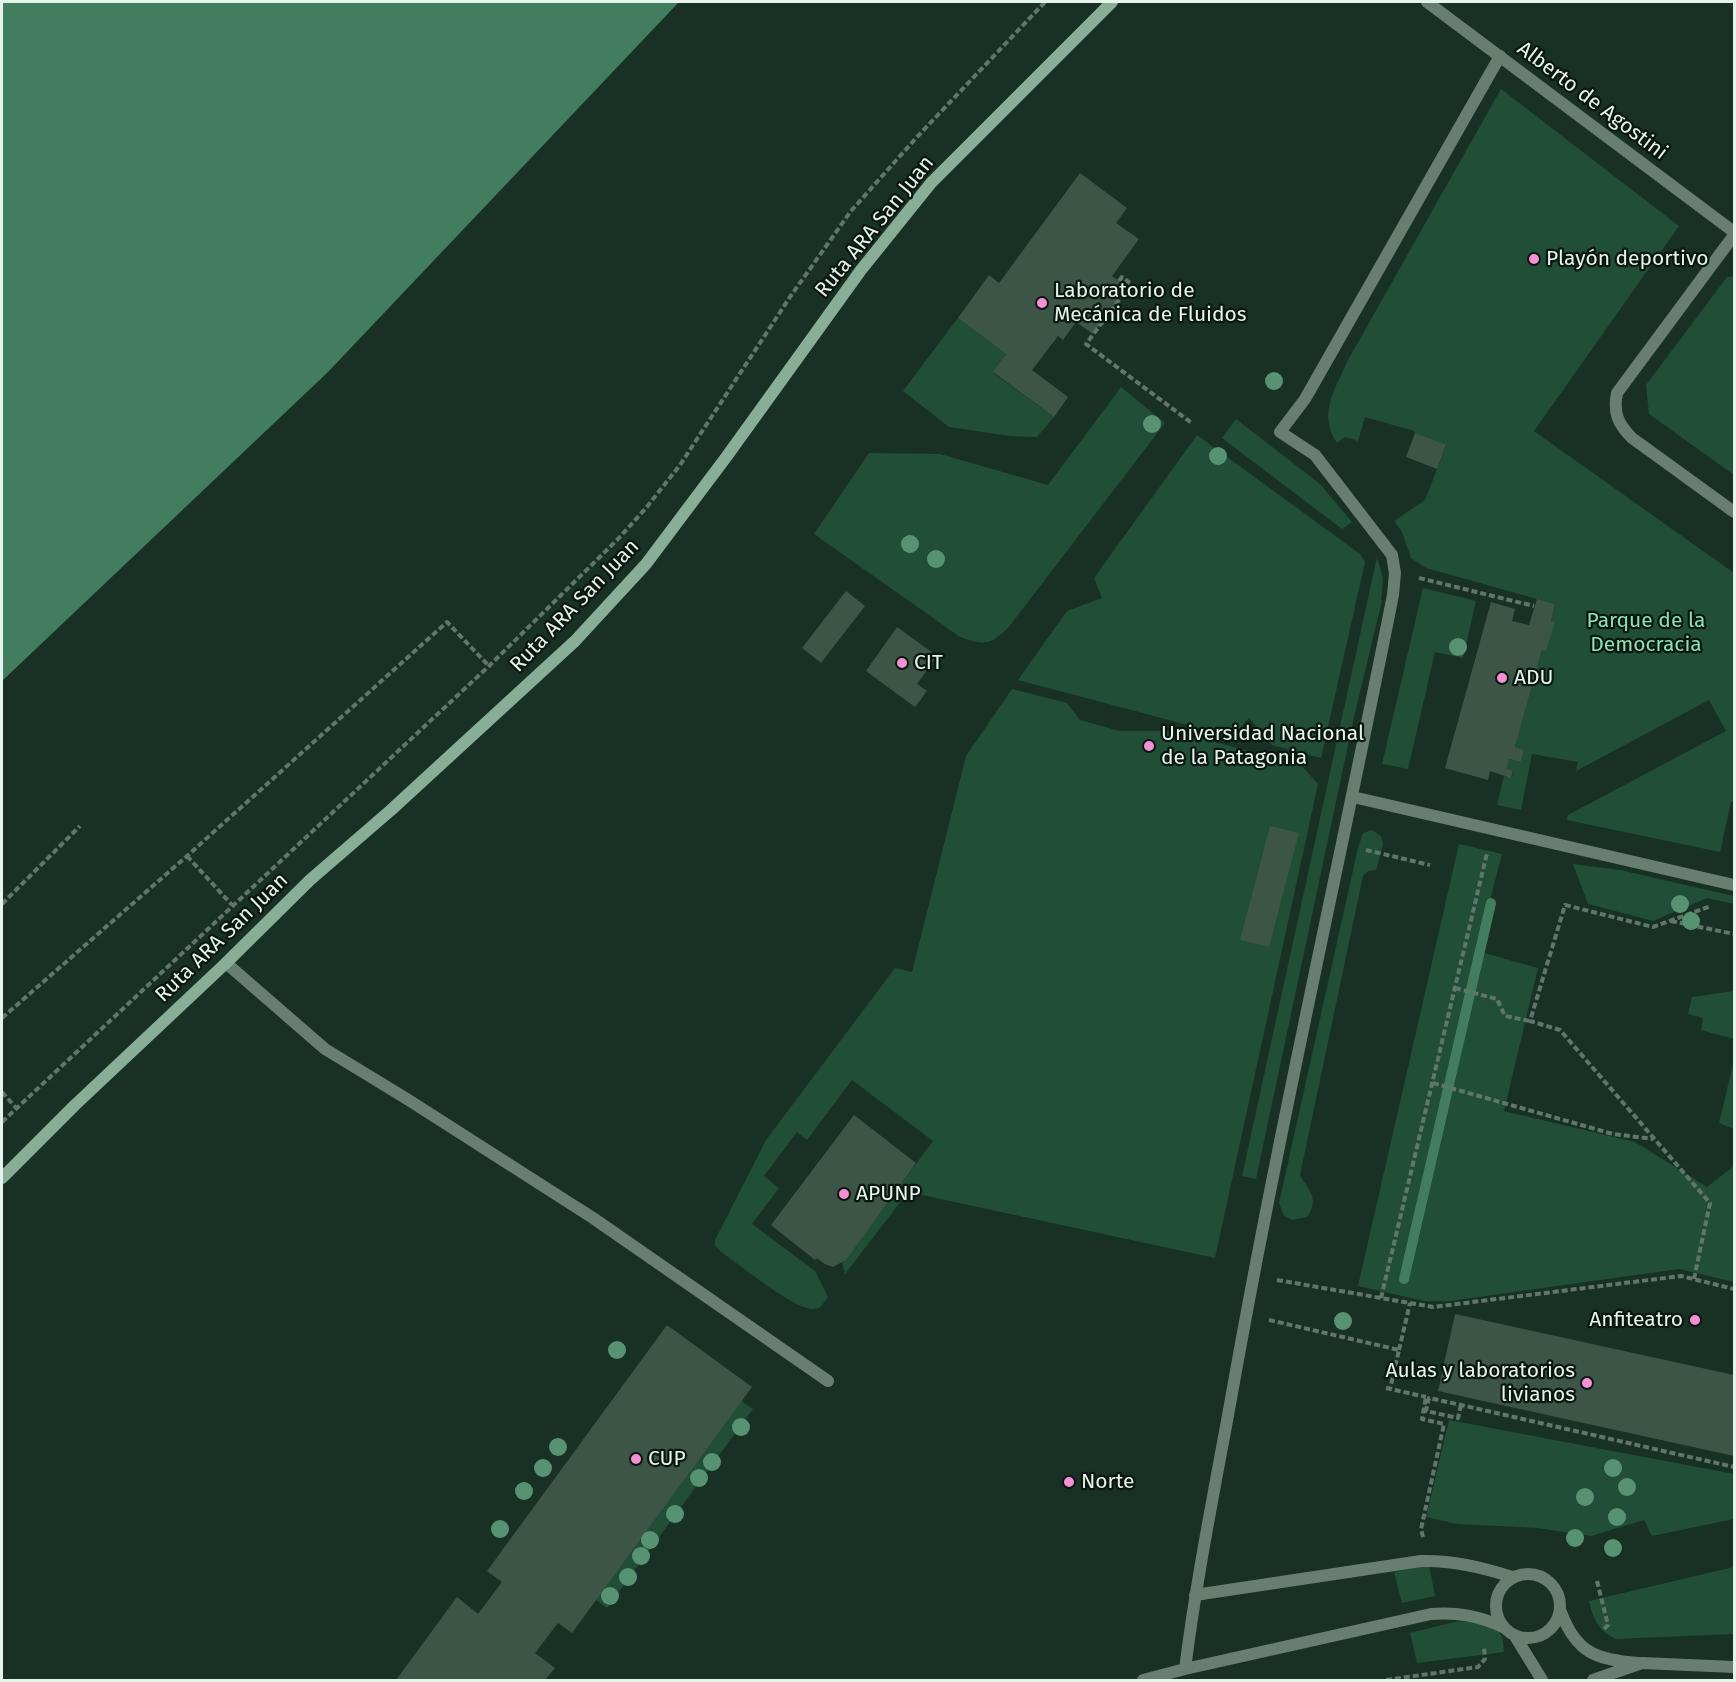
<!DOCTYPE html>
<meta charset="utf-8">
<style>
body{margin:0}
#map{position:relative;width:1736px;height:1682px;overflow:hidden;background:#193124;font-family:"Fira Sans",sans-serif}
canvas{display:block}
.frame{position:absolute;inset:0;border:3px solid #e5f4eb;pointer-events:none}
</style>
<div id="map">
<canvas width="1736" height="1682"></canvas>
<div class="frame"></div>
</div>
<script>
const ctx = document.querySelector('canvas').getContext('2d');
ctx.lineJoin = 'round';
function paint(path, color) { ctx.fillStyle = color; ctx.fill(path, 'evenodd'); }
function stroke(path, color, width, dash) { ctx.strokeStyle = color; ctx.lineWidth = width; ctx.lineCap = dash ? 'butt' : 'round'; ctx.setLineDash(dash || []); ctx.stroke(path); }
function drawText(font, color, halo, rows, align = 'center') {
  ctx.font = font + ' "Fira Sans",sans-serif'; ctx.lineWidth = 4.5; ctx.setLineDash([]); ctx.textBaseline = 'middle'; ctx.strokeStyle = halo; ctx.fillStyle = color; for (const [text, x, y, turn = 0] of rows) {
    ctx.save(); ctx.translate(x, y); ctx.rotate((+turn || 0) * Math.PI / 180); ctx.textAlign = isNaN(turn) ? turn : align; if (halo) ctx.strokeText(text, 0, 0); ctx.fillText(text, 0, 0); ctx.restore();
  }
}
const green = new Path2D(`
 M1501 89 1679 226 1534 431 1734 573V802H1731L1720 852 1567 820 1568 815 1726 731 1709 700 1576 771 1578 762 1532 754 1521 810 1497 805 1504 776 1512 777 1513 770 1507 769 1509 759 1521 762 1524 750 1515 747 1542 650H1546L1554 622 1551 621 1555 604 1426 568 1411 558 1402 532 1394 521 1425 500 1446 446 1415 433 1414 431 1365 417 1358 441 1345 437 1337 443C1317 413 1336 388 1348 360Z
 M1734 276V475L1649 414 1646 385 1727 277Z
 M958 318 1006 354 993 373 1054 417 1037 437 1010 436 949 427 903 391Z
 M1121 387 1165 423 1008 628C989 646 984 645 960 637L814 534 869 453 940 454 1048 485Z
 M1236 419 1320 484 1352 522 1342 529 1222 438Z
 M1197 435 1360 554 1365 562 1321 758 1272 745 1249 718 1233 737 1018 680 1067 611 1102 598 1094 578Z
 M1377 557 1383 578 1381 605 1354 717 1256 1179 1242 1176Z
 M1423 588 1476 601 1463 658 1435 652 1408 769 1382 764Z
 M1012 689 1067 703 1080 720 1120 731H1174L1301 765 1318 784 1215 1258 908 1192 845 1274 842 1263 933 1141 852 1080 807 1140 797 1132 764 1176 779 1188 752 1224 815 1271 828 1297C824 1302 821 1309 814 1309 796 1311 739 1264 721 1252L715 1245V1240L766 1140 895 968 912 972 966 756Z
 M1372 830 1381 836 1383 844 1376 870 1368 871 1363 876 1300 1175C1309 1191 1320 1199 1307 1217L1292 1220 1284 1216 1279 1203 1358 848 1363 833Z
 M1459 844 1502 854 1477 951 1538 968 1504 1111 1635 1142 1707 1187 1734 1166V1282L1679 1269 1450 1301H1424L1358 1286Z
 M1573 864 1620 870 1734 896V904L1707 898 1653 921 1588 904Z
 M1734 991V1039L1701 1030 1703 1018 1688 1014 1692 997Z
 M1734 1060V1129L1719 1123Z
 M741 1401 753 1409 607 1608 596 1600Z
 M1449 1420 1734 1474V1519L1652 1536 1644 1520 1591 1536 1537 1528 1457 1524 1426 1517Z
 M1429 1565 1435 1596 1402 1603 1394 1572Z
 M1734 1567V1634L1616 1639C1598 1631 1593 1618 1589 1601Z
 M1454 1622C1466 1621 1491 1622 1500 1633 1504 1638 1503 1646 1504 1652L1417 1663 1410 1633Z`);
const water = new Path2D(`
 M2 2H679L328 372 2 681Z`);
const stream = new Path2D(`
 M1404 1279 1491 903`);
const building = new Path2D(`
 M1080 173 1127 208 1116 223 1139 239 1112 276 1127 287 1093 334 1076 322 1063 340 1058 336 1032 370 1068 397 1054 417 993 372 1006 354 958 318 989 275 999 283Z
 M1415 433 1446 445 1437 469 1406 457Z
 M846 591 865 606 821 663 802 648Z
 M1537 599 1555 604 1551 621 1555 622 1546 651 1542 650 1515 747 1524 750 1521 762 1509 759 1507 769 1513 770 1511 778 1490 771 1488 780 1445 768 1491 602 1515 609 1512 621 1529 625Z
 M897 627 937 656 917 684 927 691 915 707 866 671Z
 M1270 826 1299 833 1269 947 1240 940Z
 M854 1115 916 1163 846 1260 833 1267 825 1264 817 1258 815 1260 771 1225Z
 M1455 1314 1734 1375V1456L1438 1391Z
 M667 1325 752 1387 572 1633 558 1623 535 1653 555 1668 545 1680H396L457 1597 478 1614 502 1582 487 1571Z`);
const path = new Path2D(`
 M1119 281 1122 277 1131 284 1086 344 1193 424
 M1419 578 1534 606
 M1366 850 1430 865
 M187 856 232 905
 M2 904 80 826
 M1671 921 1734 934
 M1455 988 1497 999 1505 1016 1530 1021
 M2 1018 187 856 447 622 489 666
 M1433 1083 1613 1134 1653 1139
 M2 1092 16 1108
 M2 1122 489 666 618 539 646 508 680 465 790 297 851 211 917 137 1045 2
 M1694 1279 1710 1203 1560 1030 1530 1021 1565 905 1653 927 1711 906
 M1277 1280 1433 1307 1681 1276 1734 1289
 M1381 1298 1487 853
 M1269 1320 1399 1350 1390 1389
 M1399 1350 1410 1303
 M1386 1388 1426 1397
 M1461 1405 1458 1418 1426 1411 1429 1398 1461 1405 1734 1467
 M1423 1537 1421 1529 1444 1424 1422 1419 1426 1397
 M1597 1581 1608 1625 1602 1631
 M1386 1680 1478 1667 1485 1659 1484 1647`);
const lane = new Path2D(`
 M1353 797 1734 885
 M226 963 325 1049 407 1099 593 1218 828 1381
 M1496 1606a32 32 0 1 1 64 0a32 32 0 1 1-64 0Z
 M1195 1595 1421 1561C1452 1560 1482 1567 1512 1577
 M1561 1612C1576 1653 1597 1660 1638 1663
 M1515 1636 1542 1680
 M1185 1669C1197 1573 1217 1478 1234 1382 1281 1119 1341 857 1393 595L1395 573 1392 555 1315 455 1280 432 1305 399 1500 56
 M1143 1680 1185 1669 1431 1614C1458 1612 1479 1616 1503 1627
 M1593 1680 1642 1663 1734 1667`);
const street = new Path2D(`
 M1427 2 1734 232
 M1734 235 1617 393C1613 413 1618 424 1632 438L1734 512`);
const secondary = new Path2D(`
 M2 1178 75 1105 226 963 310 880 391 810 575 641 646 564 727 456 861 270 931 183 1112 2`);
const trees = [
 [1274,381],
 [1152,424],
 [1218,456],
 [910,544],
 [936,559],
 [1458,647],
 [1680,904],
 [1691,921],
 [1343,1321],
 [617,1350],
 [741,1427],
 [558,1447],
 [712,1462],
 [543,1468],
 [1613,1468],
 [699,1478],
 [1627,1487],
 [524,1491],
 [1585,1497],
 [675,1514],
 [1617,1517],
 [500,1529],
 [1575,1538],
 [650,1540],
 [1613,1548],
 [641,1556],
 [628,1577],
 [610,1596]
];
const markers = [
 [1534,259,6,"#f491d4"],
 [1042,303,6,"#f491d4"],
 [902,663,6,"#f491d4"],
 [1502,678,6,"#f491d4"],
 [1149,746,6,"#f491d4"],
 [844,1194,6,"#f491d4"],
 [1695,1320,6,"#f491d4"],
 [1587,1383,6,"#f491d4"],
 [636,1459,6,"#f491d4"],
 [1069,1482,6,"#f491d4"]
];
const streetNames = [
 ["Alberto de Agostini",1592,101,37],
 ["Ruta ARA San Juan",875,227,-51],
 ["Ruta ARA San Juan",575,606,-46],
 ["Ruta ARA San Juan",222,938,-44]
];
const poiNames = [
 ["Playón deportivo",1546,259],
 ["Laboratorio de",1054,291],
 ["Mecánica de Fluidos",1054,315],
 ["CIT",914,663],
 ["ADU",1514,678],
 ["Universidad Nacional",1161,734],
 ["de la Patagonia",1161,758],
 ["APUNP",856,1194],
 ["Anfiteatro",1683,1320,"right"],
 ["Aulas y laboratorios",1575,1371,"right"],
 ["livianos",1575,1395,"right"],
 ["CUP",648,1459],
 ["Norte",1081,1482]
];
const parkNames = [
 ["Parque de la",1646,621],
 ["Democracia",1646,645]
];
paint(green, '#204e37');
paint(water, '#437d5f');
stroke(stream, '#437d5f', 10);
paint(building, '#3c5547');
stroke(path, '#61766a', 4, [6, 3]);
stroke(lane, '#677e71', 12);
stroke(street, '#677e71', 12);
stroke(secondary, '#88ae98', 12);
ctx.fillStyle = '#579273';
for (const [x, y] of trees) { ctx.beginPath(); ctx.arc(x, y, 9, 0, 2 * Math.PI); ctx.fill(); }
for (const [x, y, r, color] of markers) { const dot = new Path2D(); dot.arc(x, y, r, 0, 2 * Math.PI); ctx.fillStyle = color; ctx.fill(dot); stroke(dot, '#0c1610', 2); }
drawText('21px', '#e5f4eb', '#0c1610', streetNames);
drawText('21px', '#e5f4eb', '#0c1610', poiNames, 'left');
drawText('21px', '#8ae1b3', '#0c1610', parkNames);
</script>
